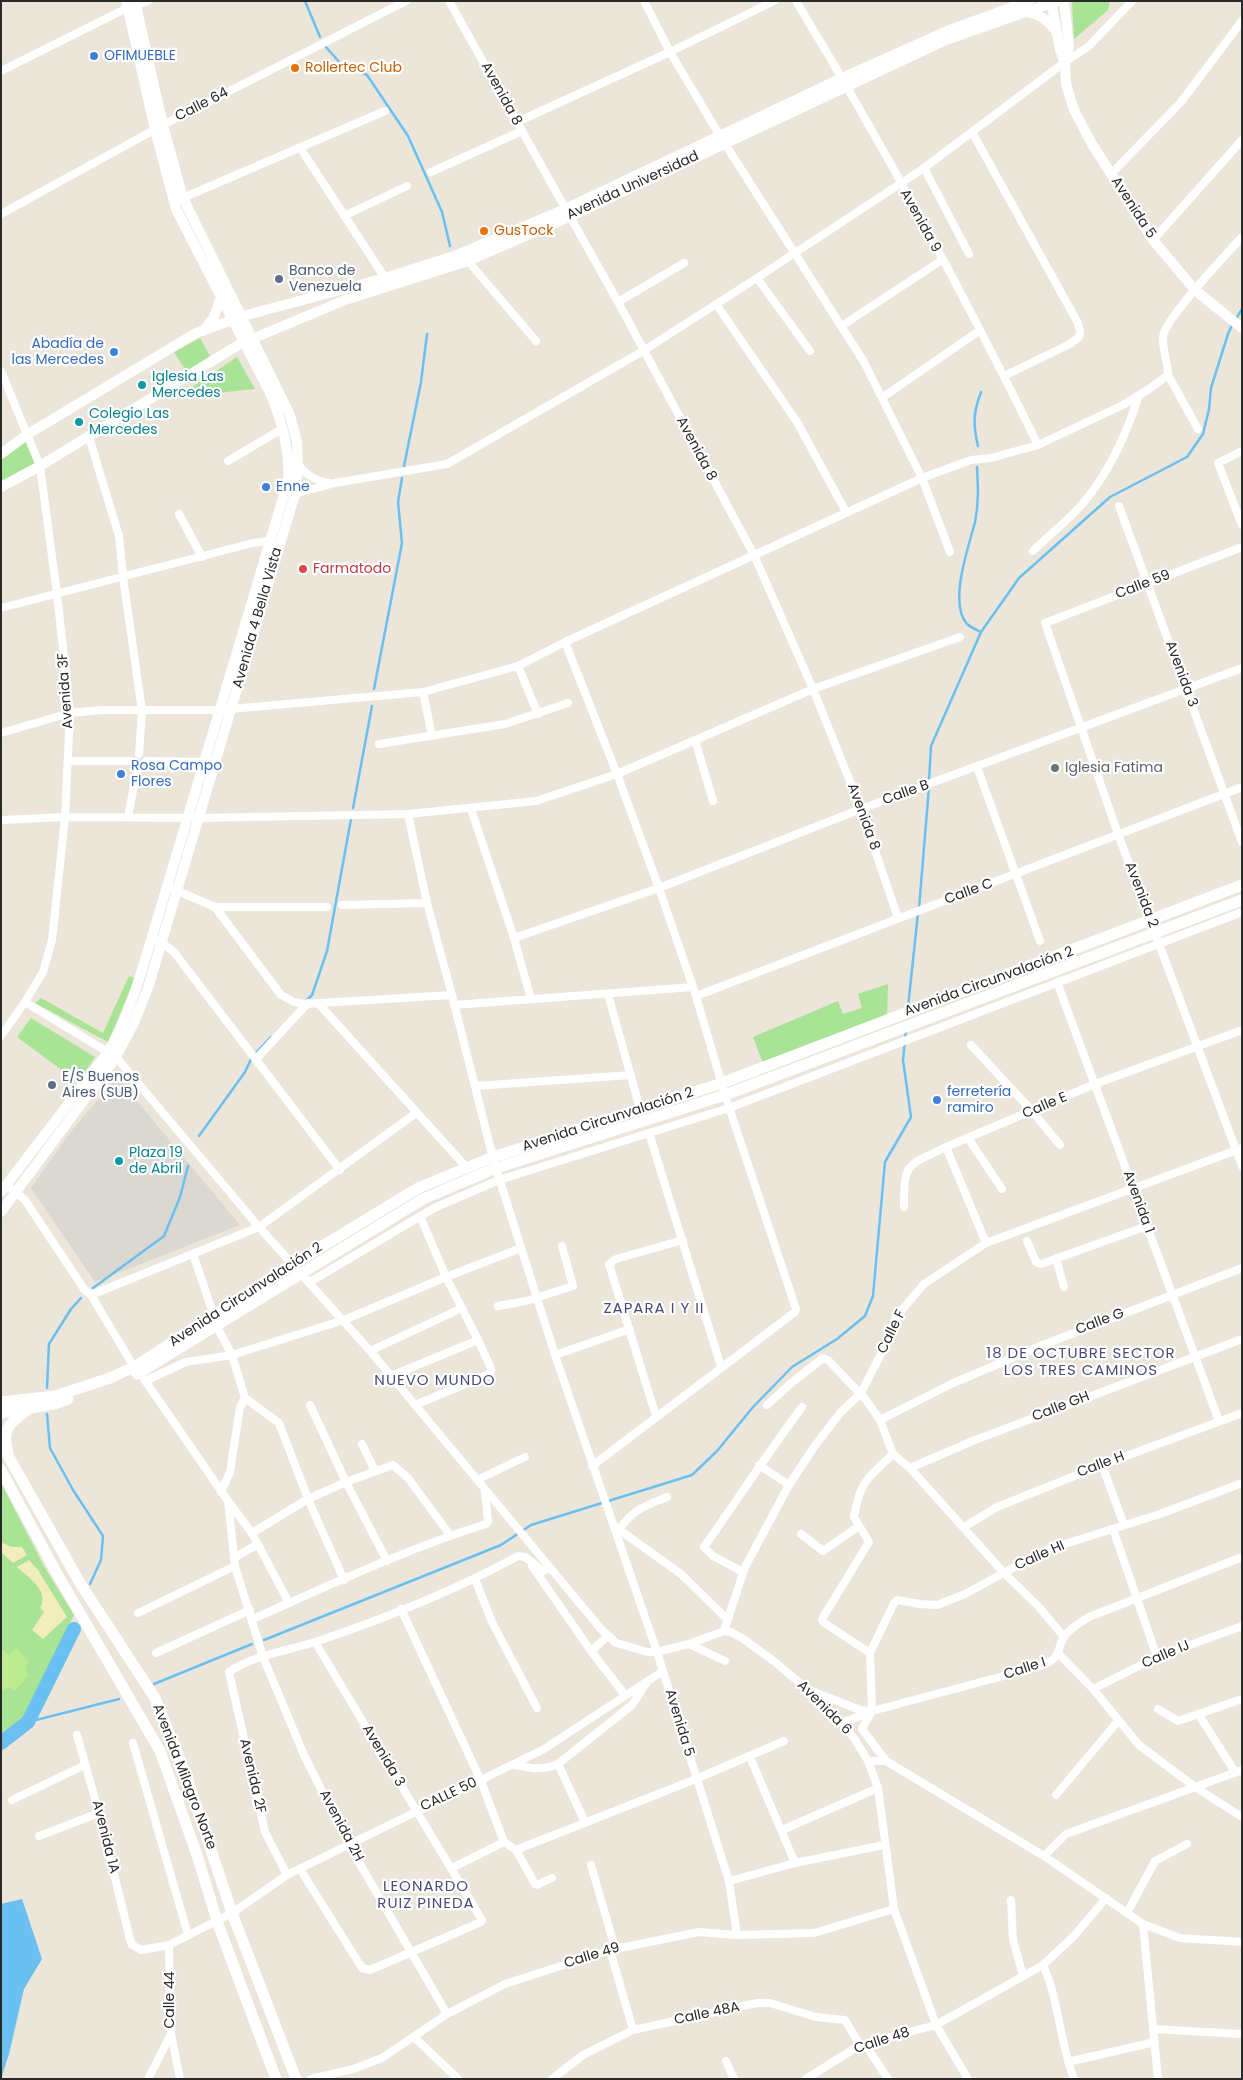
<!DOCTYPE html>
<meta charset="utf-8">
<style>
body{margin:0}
#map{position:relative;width:1243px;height:2080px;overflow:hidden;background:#ebe5da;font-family:Poppins,sans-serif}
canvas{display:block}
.frame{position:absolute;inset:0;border:2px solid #292929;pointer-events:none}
</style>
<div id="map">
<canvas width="1243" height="2080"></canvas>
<div class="frame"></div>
</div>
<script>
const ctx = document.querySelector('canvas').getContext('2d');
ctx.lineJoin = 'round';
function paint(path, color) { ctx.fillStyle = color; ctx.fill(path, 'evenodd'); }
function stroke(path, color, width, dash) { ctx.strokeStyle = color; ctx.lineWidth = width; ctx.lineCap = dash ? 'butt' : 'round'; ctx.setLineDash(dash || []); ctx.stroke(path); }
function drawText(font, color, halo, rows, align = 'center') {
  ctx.font = font + ' Poppins,sans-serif'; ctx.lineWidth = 4.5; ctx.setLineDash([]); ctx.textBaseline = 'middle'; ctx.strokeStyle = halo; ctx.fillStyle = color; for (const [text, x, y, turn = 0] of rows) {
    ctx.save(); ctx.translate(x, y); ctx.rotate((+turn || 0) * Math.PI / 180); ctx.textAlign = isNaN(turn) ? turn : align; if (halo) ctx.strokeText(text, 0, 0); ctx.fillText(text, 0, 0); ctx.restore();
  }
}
const green = new Path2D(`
 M1072 1H1110L1108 10 1074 39Z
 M200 338 210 356 187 372 174 352Z
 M237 357 255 389 177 397Z
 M28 434 40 466 1 485V455Z
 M129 976 135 978 108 1042 35 1003 41 998 103 1033Z
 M888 984 887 1016 763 1063 753 1037 838 1001 843 1014 862 1008 858 994Z
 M31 1018 95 1057 78 1082 17 1037Z
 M1 1483 45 1568 74 1615 24 1717 1 1736Z`);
const sand = new Path2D(`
 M1 1542 11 1547H22L27 1555 13 1563 1 1552Z
 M29 1560 38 1570 67 1617 43 1639 32 1630 44 1612 40 1608C50 1591 28 1577 17 1567Z`);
const pitch = new Path2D(`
 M16 1647 29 1662 25 1669 29 1675 15 1691 9 1687 1 1692V1652L3 1650 9 1655Z`);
const plaza = new Path2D(`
 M117 1077 240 1225 95 1282 31 1188 69 1134Z`);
const water = new Path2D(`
 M22 1899 42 1959 24 1989 9 2054 1 2079V1904Z`);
const stream = new Path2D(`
 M305 1 320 37
 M325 46 341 64 367 75 408 136 442 212 450 246
 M1236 319 1242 309
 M978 446C973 425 973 413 981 392
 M404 466 421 382 427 334
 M977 467C978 486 979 503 975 522 969 546 948 603 967 624 970 627 977 630 981 632
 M374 689 402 543 398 502 402 478
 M929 781 931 746 981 632 1019 578 1110 497 1187 457 1203 434 1209 409 1211 388 1228 334 1233 323
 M353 808 372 706
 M919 908 929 787
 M306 1001 312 995 327 951 351 819
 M908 1007 918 913
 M199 1136 245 1072 252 1057 271 1037
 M93 1288 164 1236 180 1197 188 1166
 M47 1388 49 1344 71 1309 81 1298
 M47 1414 50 1448 73 1490 103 1536 101 1560 90 1584
 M264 1640 501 1545 531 1525 692 1475 717 1451 753 1407 792 1367 837 1339 865 1316 873 1296 885 1162 911 1117 903 1060 906 1030
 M154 1684 252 1644
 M28 1722 119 1699`);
const river = new Path2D(`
 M1 1743 28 1722 74 1629`);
const minor = new Path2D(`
 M449 1 618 302 754 555 813 689 861 809 898 918
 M644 1 670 52 720 136 864 362 922 478 950 552
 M796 1C883 145 964 294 1038 445
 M1 71 127 8 148 1
 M517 122 670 52 774 1
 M972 132 1078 323 1080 331 1079 337 1070 344 1004 376
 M301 149 385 278
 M924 168 969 254
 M431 172 522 131
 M1111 174 1181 102 1242 21
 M178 200 385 111
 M1 214 163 125 406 1
 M344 216 407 186
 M1153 240 1242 140
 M468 261 536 341
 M757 278 810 351
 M618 302 684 263
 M716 304 797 422 846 512
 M843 325 942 260
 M1 371 40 466 57 594 70 713 65 817 52 940 43 972 25 1002 1 1036
 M1168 375 1198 429
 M883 397 979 331
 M89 437 119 536 123 577 142 711 139 754
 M1242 451 1218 463 1242 525
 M228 461 282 429
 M298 465C308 476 316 481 330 483
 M295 494 335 483 447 464 643 351 757 278 924 168 1065 62 1089 46 1132 1
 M1119 506 1242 842
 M179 514 202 557
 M1242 547 1045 623 1118 834 1242 1166
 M1033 551C1049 535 1069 520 1084 502 1109 472 1127 433 1139 395
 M1 608 253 543 268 541 280 544
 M565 642 617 774 659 888 696 996 725 1095 796 1309 795 1312 592 1466
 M518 666 538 714
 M423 692 432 736
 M1 733 70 713 101 710H219L423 692 518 666 565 642 922 478 971 460 991 458 1038 445 1123 405 1149 389 1168 375C1168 362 1162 349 1163 337 1164 319 1227 254 1242 237
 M695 740 713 801
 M379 744 505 724 568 703
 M68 761H130
 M146 761 208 762
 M977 767 1040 941
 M471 809 514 938 531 999
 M408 814 427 903 452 995 494 1162 555 1355 657 1652 729 1881 737 1935
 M128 817 137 770
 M1 820 65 817 199 818 408 814 536 801 617 774 813 689 960 637
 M173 889 215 907H327
 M342 905 427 903
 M215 907 281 995 294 1002 304 1004 452 995
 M514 938 659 888 861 809 1242 668
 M151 940 161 942 174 952 340 1170
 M1057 982 1219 1421
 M608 994 640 1109
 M696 996 1242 787
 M25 1002 116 1057 259 1227 372 1353 601 1629 616 1643 648 1652H657L689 1644 724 1631 731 1632 742 1638 775 1662 807 1689 842 1723 856 1741 868 1761 878 1788 894 1909 936 2025 968 2079
 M318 1003 467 1168
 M454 1005 693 987
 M971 1045 1032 1111 1060 1145
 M256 1059 308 1003
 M475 1086 631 1075
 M649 1133 721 1367
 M968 1138 1002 1189
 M7 1185 25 1200 84 1289 91 1295 259 1227 416 1113
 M904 1207C904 1161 907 1166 946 1147
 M1027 1241 1036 1262 1041 1264 1147 1226
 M986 1243 946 1147 1095 1084 1242 1030
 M193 1254 214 1316
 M1056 1258 1064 1287
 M310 1282 434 1208 499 1180 729 1108 1242 912
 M91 1295 134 1367
 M498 1306 526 1301 573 1286 562 1246
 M217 1327 232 1355 245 1398 279 1423 308 1499 344 1580
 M370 1351 462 1308
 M555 1355 630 1329
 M391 1376 478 1340 446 1277 420 1216
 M144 1379 228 1501 252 1533 289 1603
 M145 1381 186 1362 232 1355 344 1320 446 1277 521 1248
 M310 1405 346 1482 387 1561
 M415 1405 487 1375 491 1371 490 1366 478 1340
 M767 1405 790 1384 823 1358 828 1360 866 1400 880 1420 893 1454 910 1468 1003 1572 1039 1607 1064 1637
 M656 1416 609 1264 616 1259 683 1240
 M880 1420 951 1384 1043 1345 1242 1268
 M362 1444 375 1471
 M759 1465 789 1485
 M1102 1465 1124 1525
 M910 1468 975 1440 1242 1339
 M477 1480 525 1457
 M221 1492 230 1472 240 1407 245 1398
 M228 1501 235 1566 263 1657 304 1755 349 1845 447 2014
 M614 1526 681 1574 728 1620
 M964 1527 997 1507 1102 1465 1242 1413
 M1113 1529 1157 1657
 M619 1530C633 1509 645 1506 667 1497
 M252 1533 308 1499 346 1482 393 1465 408 1478 450 1535
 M801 1534 823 1551 859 1526
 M234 1558 258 1544
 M532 1566 591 1651 625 1695
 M743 1572 713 1556 704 1547C737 1500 768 1453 802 1407
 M475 1579 492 1622 537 1708
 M401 1609 481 1781 504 1842 516 1850 535 1884 537 1885 552 1878
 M138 1613 235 1566
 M253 1619C330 1585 406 1549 486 1524L488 1521 485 1492
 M724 1631 745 1567 789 1485 814 1447 840 1413 861 1393 881 1354 896 1317 924 1284 986 1243 1242 1148
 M689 1644 725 1661
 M591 1651 608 1636
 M156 1653 250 1610
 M870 1653 894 1603 897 1600 920 1604 937 1605 965 1594 1046 1550 1160 1514 1242 1483
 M1059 1654 1093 1689 1139 1745 1195 1787 1242 1817
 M1093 1689 1157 1657 1242 1626
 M812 1691 860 1710 870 1711
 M1158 1709 1178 1721 1242 1699
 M1199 1715 1235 1772
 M842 1723 872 1711 1041 1666C1065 1655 1054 1653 1064 1637 1070 1628 1081 1622 1089 1617L1242 1557
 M77 1735 99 1813 130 1939 132 1945 141 1950 169 1945 232 1913 287 1875 544 1749 663 1671
 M133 1743 188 1935
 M750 1757 795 1863
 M868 1761H886L1044 1856
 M886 1761 862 1729 872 1711 870 1653 823 1622 822 1619 869 1542 854 1517C860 1481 867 1479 893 1454
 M514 1765C530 1768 542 1771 558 1764
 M1242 1770 1066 1834 1044 1856 1143 1924 1180 1938 1242 1942
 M1056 1795 1118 1721
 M12 1800 85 1765
 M585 1822 558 1764 632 1705 647 1682
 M782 1830 878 1788
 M39 1836 99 1813
 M516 1850 696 1779 784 1741
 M591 1865 615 1948
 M452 1868 504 1842
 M300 1869 362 1968 370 1970 481 1922 482 1920 315 1642
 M287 1875 265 1832 229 1672C254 1655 287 1651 315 1642 384 1619 454 1591 518 1556L525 1557 543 1571 550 1568
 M729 1881 795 1863 884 1845
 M1011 1900 1013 1939 1023 1976
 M1127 1913 1155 1861 1187 1844
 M1143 1924 1158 2079
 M610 1950 633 2030
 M1043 1965C1060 2003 1059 2041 1074 2079
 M1153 2029 1242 2034
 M171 2034 180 2079
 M414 2037 458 2079
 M865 2044 888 2079
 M726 2061 734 2079
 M1068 2062 1155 2042
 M148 2079 171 2034 169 1945
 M311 2079 353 2069 382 2058 447 2014 505 1984 610 1950 699 1932 737 1935 814 1933 894 1909
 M552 2079 583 2055 633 2030 757 2003H770L816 2017 845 2020 860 2045
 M806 2079 860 2045 936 2025 1043 1965 1074 1936 1106 1898`);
const tertiary = new Path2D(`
 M1051 1 1060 50 1065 62
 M1064 1 1069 46 1065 62 1066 84 1074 110 1092 144 1153 240 1195 290 1242 328
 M1026 12C1040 14 1047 20 1056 31
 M203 331 214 317 221 297
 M1 454 28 434 196 333 243 316 385 278 457 255 565 209 842 78 947 31 1029 1
 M1 487 40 466 240 344 345 300 468 261 569 217 946 40 1057 1
 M1 1192 108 1052C129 1017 139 979 151 940L288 481C290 450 282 423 271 395L176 209 155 130 126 1
 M1 1212 116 1057 134 1023 148 988 295 494 298 465 297 442 290 415 183 198 163 125 135 1`);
const secondary = new Path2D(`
 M137 1374 423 1199 496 1168 725 1095 1242 900
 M1 1402 55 1396 110 1378 134 1367 293 1264 418 1188 493 1157 722 1083 1242 885
 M1 1413 54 1404 68 1399
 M1 1443 80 1583 155 1698 185 1772 232 1913 296 2079
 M8 1452C1 1429 10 1423 27 1410
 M1 1470 56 1572 160 1751 197 1855 218 1924 276 2079`);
const markers = [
 [94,56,5,"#3f7fe0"],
 [295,68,5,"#e8710a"],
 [484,231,5,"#e8710a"],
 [279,279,5,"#5c6f8a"],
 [114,352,5,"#3f7fe0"],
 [142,385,5,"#0f9aa8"],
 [79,422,5,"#0f9aa8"],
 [266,487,5,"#3f7fe0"],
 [303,569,5,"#e0444e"],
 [1055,768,5,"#6b7280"],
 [121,774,5,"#3f7fe0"],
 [52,1085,5,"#5c6f8a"],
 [937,1100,5,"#3f7fe0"],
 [119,1161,5,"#0f9aa8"]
];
const shopNames = [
 ["OFIMUEBLE",104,56],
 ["Abadía de",104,344,"right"],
 ["las Mercedes",104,360,"right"],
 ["Enne",276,487],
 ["Rosa Campo",131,766],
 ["Flores",131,782],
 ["ferretería",947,1092],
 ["ramiro",947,1108]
];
const foodNames = [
 ["Rollertec Club",305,68],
 ["GusTock",494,231]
];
const streetNames = [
 ["Avenida 8",501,94,61],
 ["Calle 64",202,105,-27],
 ["Avenida Universidad",633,186,-25],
 ["Avenida 5",1133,208,57],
 ["Avenida 9",920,221,61],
 ["Avenida 8",696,449,62],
 ["Calle 59",1143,585,-21],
 ["Avenida 4 Bella Vista",258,618,-74],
 ["Avenida 3",1181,674,70],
 ["Avenida 3F",66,691,-94],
 ["Calle B",906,793,-20],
 ["Avenida 8",863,817,70],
 ["Calle C",969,892,-20],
 ["Avenida 2",1141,895,69],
 ["Avenida Circunvalación 2",989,982,-20],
 ["Calle E",1045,1106,-23],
 ["Avenida Circunvalación 2",608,1120,-18],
 ["Avenida 1",1138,1202,70],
 ["Avenida Circunvalación 2",246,1295,-33],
 ["Calle G",1100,1322,-21],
 ["Calle F",892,1332,-64],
 ["Calle GH",1061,1407,-21],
 ["Calle H",1101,1465,-21],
 ["Calle HI",1040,1556,-24],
 ["Calle IJ",1166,1655,-23],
 ["Calle I",1025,1669,-18],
 ["Avenida 6",824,1708,45],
 ["Avenida 5",679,1723,73],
 ["Avenida 3",383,1756,59],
 ["Avenida 2F",252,1776,77],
 ["Avenida Milagro Norte",184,1777,69],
 ["CALLE 50",449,1795,-25],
 ["Avenida 2H",341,1826,62],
 ["Avenida 1A",105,1837,76],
 ["Calle 49",592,1956,-17],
 ["Calle 44",170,2000,-90],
 ["Calle 48A",707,2014,-12],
 ["Calle 48",882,2041,-18]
];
const serviceNames = [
 ["Banco de",289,271],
 ["Venezuela",289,287],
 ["E/S Buenos",62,1077],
 ["Aires (SUB)",62,1093]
];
const cultureNames = [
 ["Iglesia Las",152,377],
 ["Mercedes",152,393],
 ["Colegio Las",89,414],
 ["Mercedes",89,430],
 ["Plaza 19",129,1153],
 ["de Abril",129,1169]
];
const healthNames = [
 ["Farmatodo",313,569]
];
const worshipNames = [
 ["Iglesia Fatima",1065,768]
];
const neighbourhoodNames = [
 ["ZAPARA I Y II",654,1309],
 ["18 DE OCTUBRE SECTOR",1081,1354],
 ["LOS TRES CAMINOS",1081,1371],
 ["NUEVO MUNDO",435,1381],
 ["LEONARDO",426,1887],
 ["RUIZ PINEDA",426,1904]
];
paint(green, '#a9e395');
paint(sand, '#f1eebc');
paint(pitch, '#bceb90');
paint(plaza, '#dbd8d1');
paint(water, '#6ac0f0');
stroke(stream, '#6ac0f0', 2.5);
stroke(river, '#6ac0f0', 14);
stroke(minor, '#fff', 8);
stroke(tertiary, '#fff', 10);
stroke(secondary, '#fff', 11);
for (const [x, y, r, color] of markers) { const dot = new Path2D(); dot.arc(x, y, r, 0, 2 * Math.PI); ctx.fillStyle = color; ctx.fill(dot); stroke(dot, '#fff', 2); }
drawText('14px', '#366cbe', '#fff', shopNames, 'left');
drawText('14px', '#c56008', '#fff', foodNames, 'left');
drawText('14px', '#292929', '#fff', streetNames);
drawText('14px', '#4e5e75', '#fff', serviceNames, 'left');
drawText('14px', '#0d838f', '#fff', cultureNames, 'left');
drawText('14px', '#be3a42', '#fff', healthNames, 'left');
drawText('14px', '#5b616d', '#fff', worshipNames, 'left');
ctx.letterSpacing = '1px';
drawText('15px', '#494d7a', '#fff', neighbourhoodNames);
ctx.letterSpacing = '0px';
</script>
